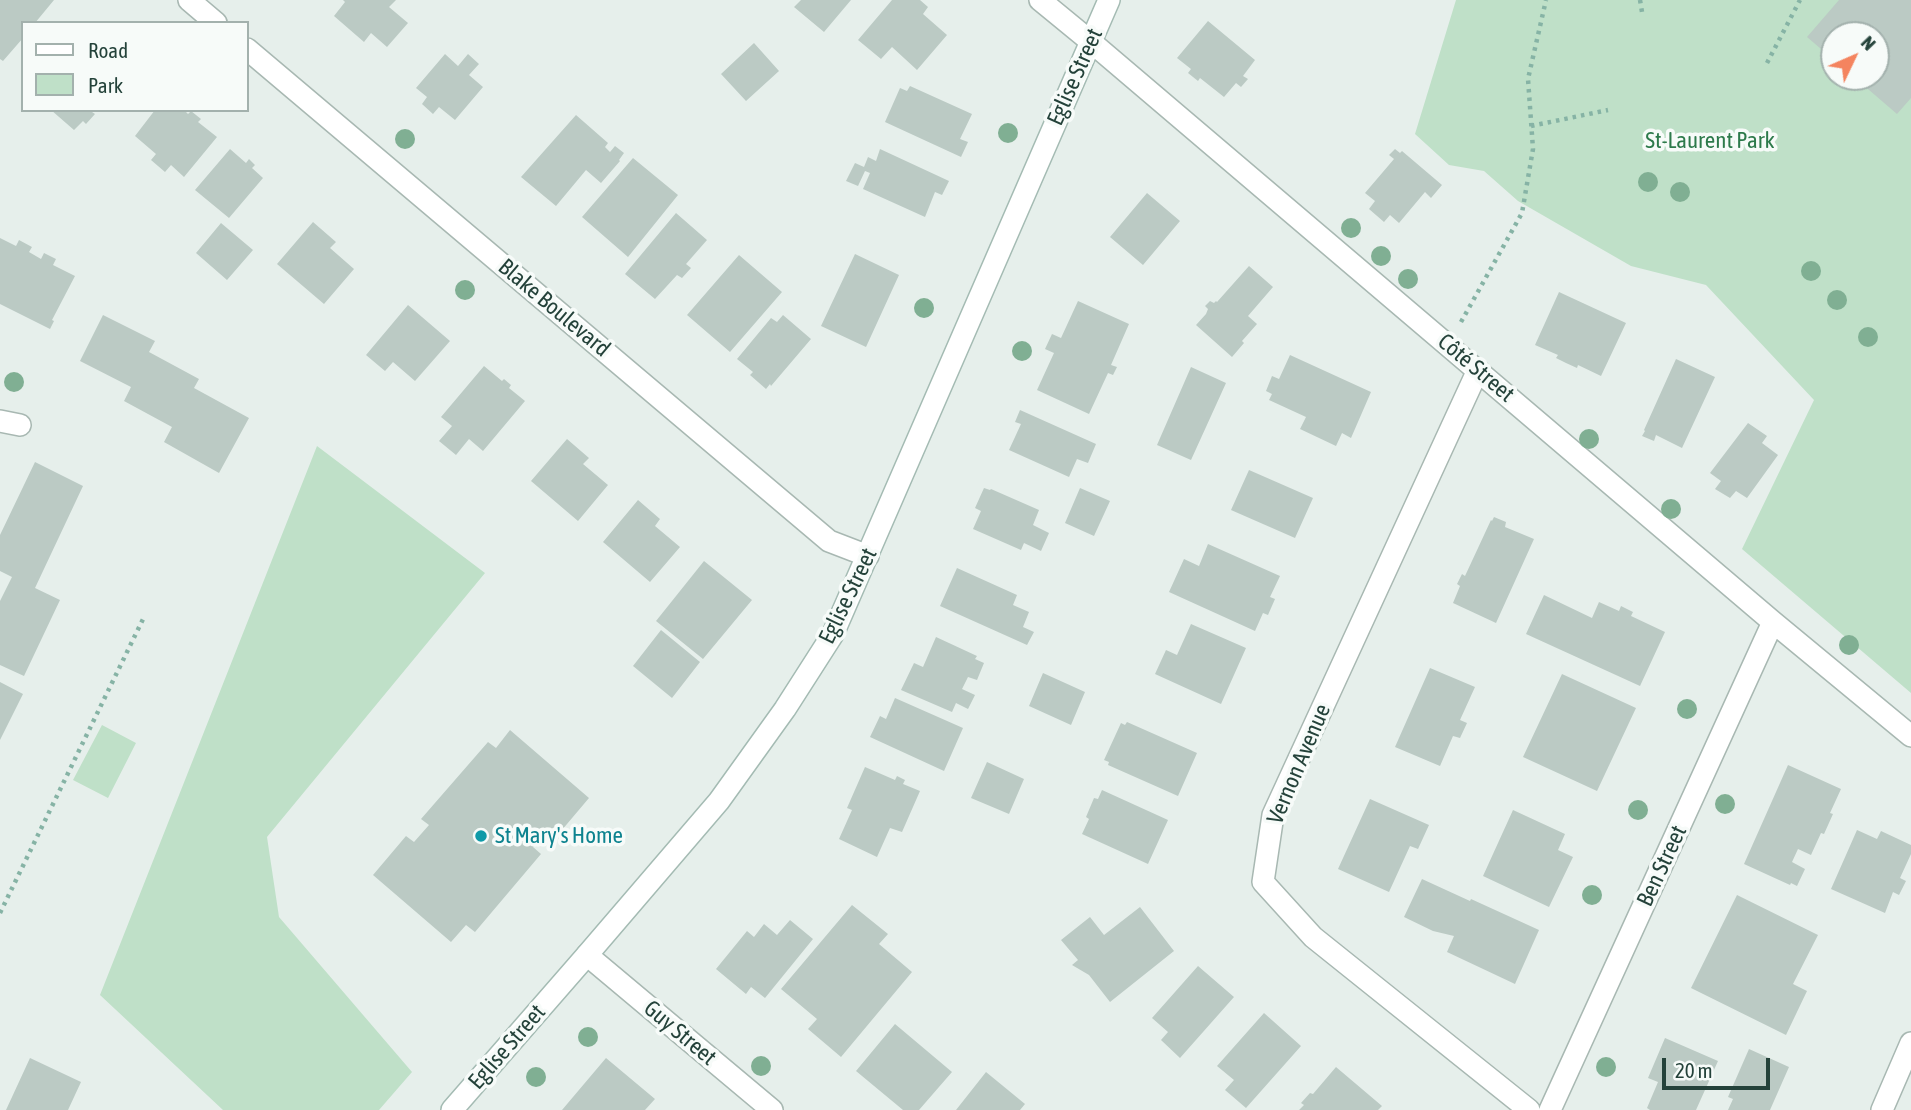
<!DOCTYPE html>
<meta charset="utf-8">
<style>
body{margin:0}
#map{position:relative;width:1911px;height:1110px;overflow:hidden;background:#e6efeb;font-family:"Asap Condensed",sans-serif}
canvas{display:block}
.legend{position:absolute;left:21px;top:21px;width:228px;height:91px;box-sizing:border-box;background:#f7fbf9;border:2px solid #a3b1ad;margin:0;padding:9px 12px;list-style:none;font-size:21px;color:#24423a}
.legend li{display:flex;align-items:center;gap:14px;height:35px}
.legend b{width:35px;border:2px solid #a3b1ad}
.north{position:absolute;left:1820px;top:21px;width:70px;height:70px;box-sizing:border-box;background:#f7fbf9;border:2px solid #a3b1ad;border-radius:50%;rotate:46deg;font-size:19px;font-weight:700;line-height:28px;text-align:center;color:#24423a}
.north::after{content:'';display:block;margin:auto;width:24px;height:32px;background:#f4845f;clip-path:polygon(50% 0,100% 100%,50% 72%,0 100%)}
.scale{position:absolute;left:1662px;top:1058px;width:108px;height:32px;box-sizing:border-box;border:4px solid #24423a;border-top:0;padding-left:9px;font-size:21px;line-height:24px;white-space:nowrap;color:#24423a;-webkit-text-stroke:5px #f7fbf9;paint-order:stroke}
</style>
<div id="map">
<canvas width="1911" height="1110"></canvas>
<ul class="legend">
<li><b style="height:9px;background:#fff"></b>Road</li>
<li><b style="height:19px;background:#bfe0c8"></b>Park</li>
</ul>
<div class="north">N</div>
<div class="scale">20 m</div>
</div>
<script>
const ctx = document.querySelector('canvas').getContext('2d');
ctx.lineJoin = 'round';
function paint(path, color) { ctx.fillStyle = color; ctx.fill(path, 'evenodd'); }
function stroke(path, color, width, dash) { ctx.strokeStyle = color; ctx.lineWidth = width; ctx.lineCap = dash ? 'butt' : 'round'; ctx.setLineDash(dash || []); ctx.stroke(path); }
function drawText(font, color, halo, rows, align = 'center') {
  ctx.font = font + ' "Asap Condensed",sans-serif'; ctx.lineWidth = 7; ctx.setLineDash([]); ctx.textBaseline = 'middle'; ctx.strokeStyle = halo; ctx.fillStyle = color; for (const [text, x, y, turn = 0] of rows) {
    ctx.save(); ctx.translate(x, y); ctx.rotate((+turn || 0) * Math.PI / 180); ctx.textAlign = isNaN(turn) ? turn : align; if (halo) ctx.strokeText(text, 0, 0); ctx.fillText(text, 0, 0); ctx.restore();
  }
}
const green = new Path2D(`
 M1456 0H1911V693L1742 549 1814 400 1706 285 1631 266 1518 201 1484 171 1449 165 1415 134ZM1834 35H1876V77H1834Z
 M317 446 485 573 267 837 279 917 412 1072 379 1110H223L100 995Z
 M102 725 136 743 108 798 73 780Z`);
const building = new Path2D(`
 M0 0H54L35 23H23V38L3 61 0 59Z
 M343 0H396L389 7 408 23 387 47 371 33 364 42 334 16 345 2Z
 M801 0H851L824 32 794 7Z
 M892 0H920L928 7 923 14 947 35 917 70 892 47 881 59 858 40Z
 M1839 0H1911V98L1897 114 1854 77H1876V35H1834V60L1807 37Z
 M1208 21 1255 60 1243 76 1248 79 1241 87 1236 83 1224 97 1200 78 1198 81 1188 73 1191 69 1177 58Z
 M754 43 779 71 746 101 721 74Z
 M445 54 458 66 468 54 479 64 469 75 483 87 455 120 439 107 433 114 422 104 427 97 416 88Z
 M910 86 972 114 960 139 968 142 961 157 885 122 900 88 907 91Z
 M51 110H94L92 112 95 114 86 124 83 121 74 130Z
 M155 110H184L188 114 191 111 201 119 198 122 217 137 184 177 171 165 165 172 151 160 156 154 135 136Z
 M576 115 608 143 605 147 610 152 615 146 624 153 619 160 620 161 601 183 586 170 556 206 521 177Z
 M230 149 246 163 249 159 255 165 252 168 263 178 229 218 195 190Z
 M880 149 949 181 942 195 935 192 925 217 863 189 870 173 865 171 858 186 846 181 855 163 864 167 868 157 876 161Z
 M1395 149 1400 153 1402 151 1442 185 1431 198 1425 192 1399 223 1390 215 1384 222 1369 209 1375 201 1365 193 1394 159 1389 155Z
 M633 158 678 195 628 257 582 217Z
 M1147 193 1180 221 1143 265 1110 237Z
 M676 213 707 240 686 264 691 268 682 278 677 275 655 299 625 274Z
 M313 222 336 242 330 248 354 269 324 304 277 264Z
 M221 223 253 250 227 280 196 253Z
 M0 238 16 246 19 240 32 247 29 252 41 259 44 253 56 259 53 265 75 276 52 320 54 321 50 329 0 304Z
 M855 254 899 275 866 347 821 326Z
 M739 255 782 292 730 352 687 315Z
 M1249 266 1273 287 1248 316 1257 324 1242 341 1244 343 1232 357 1196 325 1206 314 1208 309 1205 306 1210 301 1214 303 1216 301 1217 302Z
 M1559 292 1626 323 1601 376 1578 365 1577 368 1566 363 1556 358 1558 355 1535 345Z
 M1078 301 1129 324 1111 365 1117 367 1113 375 1108 373 1089 414 1037 390 1054 353 1045 349 1052 334 1061 338Z
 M408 305 450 341 415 381 393 362 385 371 366 355Z
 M103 315 155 341 149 352 199 379 194 388 249 418 219 473 164 442 172 427 124 401 131 387 80 361Z
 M783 315 811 339 771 386 770 384 766 389 750 375 753 372 737 359 771 318 777 322Z
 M1290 355 1371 392 1351 438 1342 433 1336 446 1300 429 1306 417 1269 400 1272 394 1266 391 1272 376 1279 379Z
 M1676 359 1715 377 1682 448 1656 435 1654 441 1642 436 1645 431 1644 430Z
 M484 366 502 381 504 379 511 385 509 388 525 401 483 451 469 439 456 455 439 441 452 426 441 417Z
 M1191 367 1226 383 1191 460 1157 445Z
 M1020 410 1096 444 1088 463 1077 459 1069 477 1009 450 1021 424 1015 422Z
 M1748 423 1767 436 1762 443 1778 455 1747 498 1736 491 1730 498 1715 489 1721 481 1710 473Z
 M567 439 589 458 583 464 608 485 578 521 531 481Z
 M35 462 83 486 35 588 60 600 24 676 0 665V601L12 577 0 571V535Z
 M1249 470 1313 498 1295 538 1231 510Z
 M984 488 990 490 991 489 1039 510 1033 525 1049 533 1041 551 1024 543 1021 550 973 529 981 511 975 508Z
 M1080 488 1110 501 1094 536 1065 523Z
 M638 500 660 519 655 526 680 547 650 582 603 542Z
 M1494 517 1506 522 1505 527 1534 539 1496 623 1453 603 1460 586 1457 584 1462 574 1465 576 1491 520 1492 521Z
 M1208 544 1280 576 1270 597 1275 599 1268 615 1263 613 1255 631 1169 592 1184 559 1199 566Z
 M704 561 752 600 703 659 656 621Z
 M957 568 1017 595 1013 605 1029 612 1023 627 1034 632 1027 645 940 606Z
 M1544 595 1592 618 1599 602 1619 611 1621 606 1633 612 1631 616 1665 632 1640 686 1526 634Z
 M1191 624 1246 648 1221 704 1155 674 1166 650 1177 655Z
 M661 630 700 662 672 698 633 666Z
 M936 637 977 656 975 659 984 663 977 680 968 677 962 689 975 695 968 709 956 703 952 712 901 690 914 663 923 667Z
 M1430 668 1475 687 1460 720 1467 723 1460 738 1453 736 1440 766 1395 747Z
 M1043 673 1085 692 1071 725 1029 706Z
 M1562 674 1636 708 1597 791 1523 757Z
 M0 682 23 694 0 740Z
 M895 698 963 728 944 771 870 737 880 716 886 719Z
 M1127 722 1197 753 1178 796 1108 765 1109 762 1104 760 1121 723 1125 725Z
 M510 730 589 798 556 837 548 830 533 847 541 854 475 932 466 925 451 942 373 875 406 836 414 842 429 825 421 819 488 742 496 748Z
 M987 762 1024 779 1009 814 971 798Z
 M1788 765 1841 789 1830 813 1833 814 1824 834 1821 833 1811 855 1798 849 1792 862 1805 869 1797 886 1791 883 1790 885 1744 864Z
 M865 767 895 780 897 776 905 780 903 784 920 791 902 832 890 828 877 857 839 839 852 810 847 808Z
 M1102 790 1168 820 1148 864 1082 834 1089 819 1086 817 1094 798 1098 799Z
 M1370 799 1429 825 1418 849 1410 846 1389 892 1338 869Z
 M1513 810 1565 834 1558 850 1573 857 1549 907 1483 876Z
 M1857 830 1877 839 1881 831 1911 845V854L1900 878 1906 881 1899 895 1893 892 1885 913 1831 889Z
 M1422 879 1470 901 1471 899 1539 930 1515 984 1447 952 1454 936 1433 931 1404 917Z
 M1737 895 1818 935 1793 984 1807 991 1786 1035 1691 988Z
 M852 905 888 934 879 944 912 972 841 1057 808 1029 817 1019 781 989Z
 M1140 907 1174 951 1110 1002 1089 975 1072 965 1078 960 1061 940 1090 917 1104 935Z
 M790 920 813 939 765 998 751 987 746 994 716 969 747 931 754 937 764 924 777 935Z
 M1198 966 1234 997 1180 1058 1161 1040 1168 1032 1152 1018Z
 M1264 1013 1301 1046 1246 1108 1225 1090 1234 1080 1217 1066Z
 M895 1024 952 1072 919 1110H903L856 1071Z
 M1665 1038 1718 1061 1696 1110H1650L1647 1108 1658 1082 1648 1078Z
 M1749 1049 1789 1067 1770 1110H1728L1733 1099 1728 1097Z
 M30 1058 81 1082 68 1110H6Z
 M606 1058 655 1099 645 1110H562Z
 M1336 1067 1382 1106 1378 1110H1299L1304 1105 1301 1103 1310 1093 1313 1094Z
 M986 1072 1025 1104 1020 1110H956Z`);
const path = new Path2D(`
 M1640 0 1642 12
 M1767 63 1800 0
 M1531 126 1608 110
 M1461 322 1522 213 1533 149 1528 79 1546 0
 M0 913 145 615`);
const street = new Path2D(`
 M189 0 216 23
 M1040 0 1090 41 1773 622 1911 736
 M247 49 829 541 868 556
 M1478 370 1273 815 1263 882 1313 937 1529 1110
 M0 421 20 425
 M587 955 772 1110
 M1550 1110 1773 622
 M1882 1110 1911 1043`);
const secondary = new Path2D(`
 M452 1110 587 955 719 801 785 709 833 634 1109 0`);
const trees = [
 [1008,133],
 [405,139],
 [1648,182],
 [1680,192],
 [1351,228],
 [1381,256],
 [1811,271],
 [1408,279],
 [465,290],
 [1837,300],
 [924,308],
 [1868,337],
 [1022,351],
 [14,382],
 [1589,439],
 [1671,509],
 [1849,645],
 [1687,709],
 [1725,804],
 [1638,810],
 [1592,895],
 [588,1037],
 [761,1066],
 [1606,1067],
 [536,1077]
];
const markers = [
 [481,836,7,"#0f9aa8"]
];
const streetNames = [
 ["Eglise Street",1075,77,-66],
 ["Blake Boulevard",554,308,40],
 ["Côté Street",1476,368,40],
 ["Eglise Street",848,596,-64],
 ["Vernon Avenue",1299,764,-67],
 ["Ben Street",1662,866,-65],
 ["Guy Street",680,1033,40],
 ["Eglise Street",507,1047,-49]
];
const parkNames = [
 ["St-Laurent Park",1710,141]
];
const cultureNames = [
 ["St Mary's Home",495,836]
];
paint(green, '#bfe0c8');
paint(building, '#bbcac4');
stroke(street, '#a8b8b2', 24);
stroke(secondary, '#a4bbb3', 24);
stroke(path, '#86b3a5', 4.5, [3.5, 5]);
stroke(street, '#fff', 21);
stroke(secondary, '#fff', 21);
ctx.fillStyle = '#80af93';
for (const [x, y] of trees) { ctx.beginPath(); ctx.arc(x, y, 10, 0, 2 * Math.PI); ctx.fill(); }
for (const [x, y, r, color] of markers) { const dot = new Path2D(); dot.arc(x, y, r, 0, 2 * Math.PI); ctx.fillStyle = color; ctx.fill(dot); stroke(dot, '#f7fbf9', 2.5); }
drawText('23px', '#24423a', '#f7fbf9', streetNames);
drawText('23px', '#2d7a4b', '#f7fbf9', parkNames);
drawText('23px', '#0d838f', '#f7fbf9', cultureNames, 'left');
</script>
